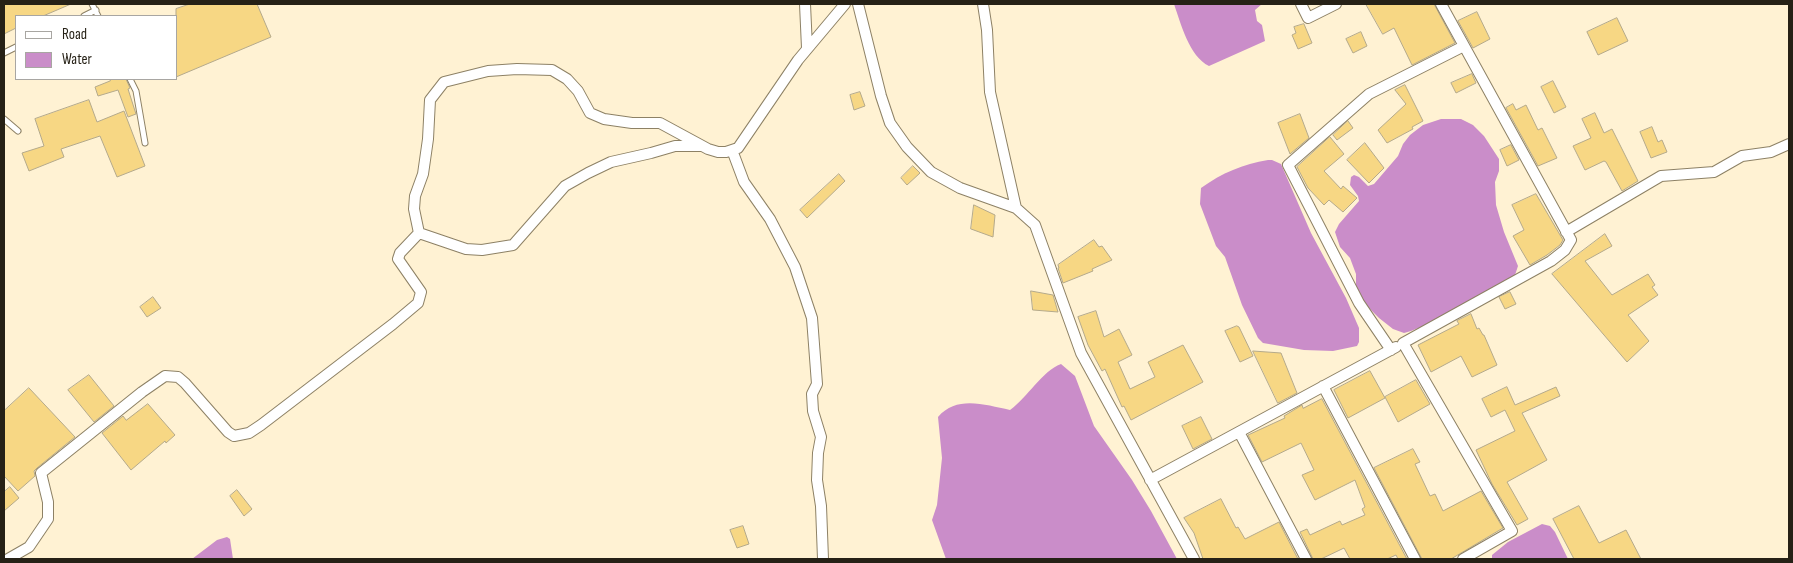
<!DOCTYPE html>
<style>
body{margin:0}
#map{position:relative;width:1793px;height:563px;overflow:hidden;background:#fff2d3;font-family:"Sofia Sans Condensed",sans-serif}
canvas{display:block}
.frame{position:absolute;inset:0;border:5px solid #262116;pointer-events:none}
.legend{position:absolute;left:15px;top:15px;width:162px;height:65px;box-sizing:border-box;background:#fff;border:1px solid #a8a6a2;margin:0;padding:6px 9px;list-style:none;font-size:15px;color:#262116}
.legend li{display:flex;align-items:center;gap:10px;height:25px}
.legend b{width:25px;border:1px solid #a8a6a2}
</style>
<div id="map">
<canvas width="1793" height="563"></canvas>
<div class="frame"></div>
<ul class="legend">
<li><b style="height:6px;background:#fff"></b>Road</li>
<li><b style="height:14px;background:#ca8dc9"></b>Water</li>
</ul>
</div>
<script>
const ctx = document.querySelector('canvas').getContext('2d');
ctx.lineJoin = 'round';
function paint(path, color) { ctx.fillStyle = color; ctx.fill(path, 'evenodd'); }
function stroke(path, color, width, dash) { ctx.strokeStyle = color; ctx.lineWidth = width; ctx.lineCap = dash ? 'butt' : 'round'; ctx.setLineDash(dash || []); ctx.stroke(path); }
const water = new Path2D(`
 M1174 4H1262L1255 10 1257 21 1262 25 1265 41 1209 66C1189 56 1181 24 1174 4Z
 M1441 119H1461L1473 125 1484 136 1499 159V171L1495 182 1496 205 1504 232 1518 266 1515 275 1445 317 1411 331 1404 333 1393 329 1379 318 1362 301 1356 288V274L1350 258 1340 247 1335 232 1339 224 1359 201 1358 196 1350 185 1351 177 1354 175 1359 177 1368 186 1374 184 1398 156 1403 144 1410 135 1423 125Z
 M1268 160H1272L1281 164 1311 233 1346 298 1359 328V342L1357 346 1333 351 1304 350 1263 343 1258 338 1242 305 1225 257 1216 246 1200 204 1201 188C1222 173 1243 164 1268 160Z
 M1061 364 1075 376 1094 426 1132 480 1151 511 1177 559H946L932 520 937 505 942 458 938 417C957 395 985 405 1010 410 1028 397 1042 371 1061 364Z
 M1542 524 1550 526 1555 532 1568 559H1492V555L1508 542Z
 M227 537 230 539 233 559H192L217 540Z`);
const building = new Path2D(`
 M4 4H71L43 16H16V28L4 34Z
 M190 4H257L271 37 176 77V9Z
 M1366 4H1434L1455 43 1412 65 1394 28 1383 34Z
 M1477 12 1490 39 1473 48 1458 21Z
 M1617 18 1628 41 1598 55 1587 32Z
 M1304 24 1312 43 1298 49 1292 35 1296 33 1294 27Z
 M1361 32 1367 46 1353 53 1346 39Z
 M1472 74 1476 83 1456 93 1451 83Z
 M110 79H126L130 88 128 89 136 114 128 117 118 90 98 96 95 87 110 81Z
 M1553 81 1566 107 1554 113 1541 87Z
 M1405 85 1423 121 1412 127 1413 129 1387 143 1378 130 1406 104 1395 90Z
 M860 92 865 106 854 110 850 95Z
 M89 100 97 122 124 111 145 166 117 177 100 136 61 149 64 157 29 171 22 153 44 146 35 119Z
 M1513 104 1516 110 1526 105 1538 130 1542 128 1557 158 1538 166 1506 108Z
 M1595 113 1604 133 1612 129 1638 181 1622 191 1606 162 1604 161 1585 170 1573 146 1591 138 1582 119Z
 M1300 114 1309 138 1290 154 1278 123Z
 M1348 121 1353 128 1337 140 1333 135Z
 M1652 127 1658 142 1662 140 1667 152 1651 158 1640 132Z
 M1330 137 1344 154 1324 171 1341 189 1343 186 1357 198 1343 212 1329 200 1324 205 1308 188 1297 167Z
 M1365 143 1384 168 1369 183 1347 160Z
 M1511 145 1519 160 1507 166 1500 150Z
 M913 166 920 173 907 185 901 178Z
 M839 174 845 181 807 218 800 210Z
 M1536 194 1563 240 1560 245 1547 255 1530 265 1513 236 1524 230 1512 205Z
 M974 205 995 215 993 237 971 229Z
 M1605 234 1612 246 1585 261 1612 295 1648 274 1655 285 1652 287 1658 295 1628 315 1649 341 1627 362 1552 274Z
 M1094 240 1099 247 1102 246 1112 260 1092 269 1093 271 1063 283 1058 268H1059L1058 265Z
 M1031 291 1053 295 1058 312 1033 310Z
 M1510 292 1516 304 1505 309 1499 297Z
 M153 297 161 308 147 317 140 307Z
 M1096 311 1104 337 1119 329 1132 355 1118 362 1130 389 1155 377 1148 362 1183 345 1203 382 1131 420 1124 406 1122 407 1105 369 1102 371 1088 345 1078 317Z
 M1471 314 1477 329 1479 328 1483 335H1484L1497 365 1472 377 1461 356 1431 372 1418 345 1459 324 1457 321Z
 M1237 326 1239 327 1253 356 1240 362 1225 331Z
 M1253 351 1281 353 1297 393 1278 403Z
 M1370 371 1385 398 1348 418 1334 390Z
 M89 375 114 406 94 422 68 390Z
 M1416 380 1430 404 1398 422 1385 397Z
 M1507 387 1515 405 1556 387 1560 396 1522 413 1547 460 1507 482 1528 519 1517 525 1492 484 1476 450 1515 431 1505 410 1491 417 1482 399Z
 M29 388 75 437 37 468 34 471 35 476 18 491 4 476V411Z
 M1322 399 1407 559H1398L1396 555 1387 559H1350L1344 548 1321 559H1313L1300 532 1307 529 1310 535 1340 521 1342 525 1365 515 1362 509 1365 507 1355 480 1315 500 1302 475 1314 470 1301 443 1262 462 1248 435 1285 418 1284 416 1302 405 1303 408Z
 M148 404 175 435 166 443 165 441 131 470 102 433 123 416 126 420Z
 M1201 417 1212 439 1193 449 1182 426Z
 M1413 449 1420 462 1415 464 1430 496 1435 494 1443 511 1481 491 1503 528 1451 559H1422L1374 468Z
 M10 487 19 498 4 511V492Z
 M237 490 252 509 244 516 230 496Z
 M1221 499 1236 528 1238 527 1245 539 1279 522 1298 559H1203L1194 533 1184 518Z
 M1579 506 1599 543 1626 530 1641 559H1574L1553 519Z
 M743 526 749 544 737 548 730 530Z`);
const lane = new Path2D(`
 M92 4 98 16
 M84 16 96 10
 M4 53 16 47
 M130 79 136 91 145 143
 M4 119 18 131`);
const street = new Path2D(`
 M805 4 807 48
 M858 4 881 96 890 123 907 147 931 172 960 188 1016 208 1035 225 1081 353 1194 559
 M983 4 987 30 990 92 1016 208
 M1301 4 1308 18 1336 4
 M1441 4 1571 240 1565 250 1551 261 1403 343 1512 531 1463 559
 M732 150 744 182 770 219 795 267 812 318 817 384 812 394 813 411 821 437 818 453 817 480 821 506 823 559
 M1566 232 1661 176 1714 172 1742 156 1771 152 1789 144
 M419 233 466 249 482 250 513 245 565 186 588 173 611 162 651 153 675 146H700
 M1391 350 1359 303 1288 165 1369 94 1464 46
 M1323 386 1415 559
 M1239 432 1306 559
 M1150 480 1396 347
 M8 559 29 547 48 519V502L41 473 142 392 165 376 178 377 185 383 228 432 234 436 249 433 261 425 393 324 418 303 421 292 398 259 400 253 419 233 414 209 415 196 423 174 428 139 430 100 444 82 488 71 517 69 552 70 567 79 578 91 590 113 604 119 632 123H660L708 149 718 152H726L738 148 798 60 845 4`);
paint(water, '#ca8dc9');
paint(building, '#f7d784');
stroke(building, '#b4a98b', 1);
stroke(lane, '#8d8165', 7);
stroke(street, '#8d8165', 12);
stroke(lane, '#fff', 5);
stroke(street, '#fff', 10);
</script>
